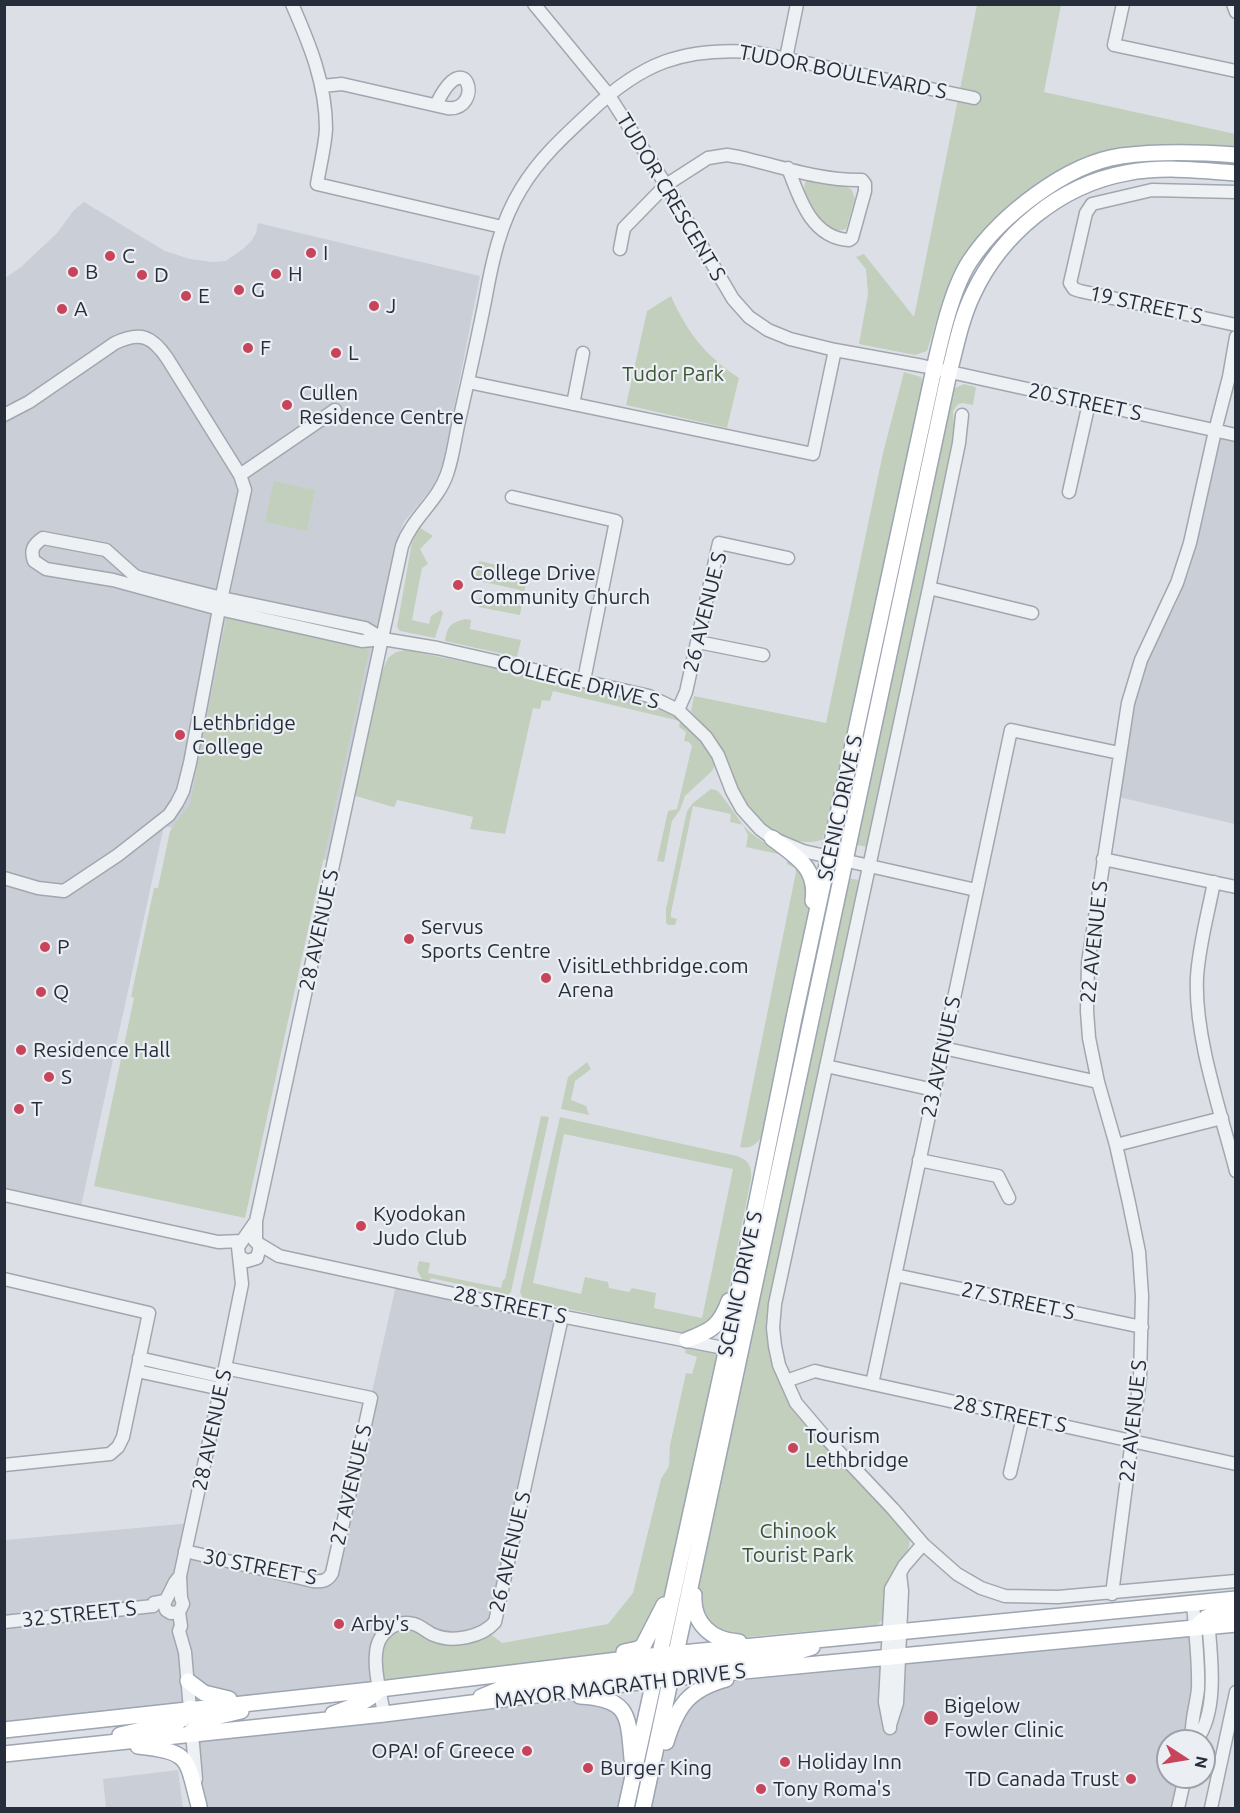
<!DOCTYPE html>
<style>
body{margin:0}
#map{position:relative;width:1240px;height:1813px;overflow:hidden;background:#dce0e6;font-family:Ubuntu,sans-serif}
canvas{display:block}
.frame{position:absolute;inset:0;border:6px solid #262e3b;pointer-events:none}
.north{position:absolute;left:1156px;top:1729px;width:60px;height:60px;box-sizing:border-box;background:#ebeff4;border:2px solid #9ca2aa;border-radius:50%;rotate:102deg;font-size:16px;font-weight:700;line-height:24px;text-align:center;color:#262e3b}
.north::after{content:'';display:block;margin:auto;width:21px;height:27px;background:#c8445a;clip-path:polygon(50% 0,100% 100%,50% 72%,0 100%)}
</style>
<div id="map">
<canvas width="1240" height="1813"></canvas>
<div class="frame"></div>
<div class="north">N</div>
</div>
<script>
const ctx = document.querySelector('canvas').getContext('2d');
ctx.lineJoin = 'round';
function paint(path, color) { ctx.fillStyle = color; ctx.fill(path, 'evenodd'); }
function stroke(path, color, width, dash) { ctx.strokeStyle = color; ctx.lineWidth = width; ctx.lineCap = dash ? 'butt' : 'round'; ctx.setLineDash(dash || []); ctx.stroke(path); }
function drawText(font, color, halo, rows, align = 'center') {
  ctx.font = font + ' Ubuntu,sans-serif'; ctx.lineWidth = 4.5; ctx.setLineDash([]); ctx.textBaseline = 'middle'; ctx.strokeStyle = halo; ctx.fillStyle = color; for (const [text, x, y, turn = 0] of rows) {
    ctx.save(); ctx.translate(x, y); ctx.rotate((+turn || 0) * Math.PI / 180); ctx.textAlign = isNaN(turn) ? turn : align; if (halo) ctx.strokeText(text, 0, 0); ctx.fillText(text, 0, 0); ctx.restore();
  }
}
const built = new Path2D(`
 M84 202 165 251 190 259 213 262 226 261 244 248 252 240 256 233 258 223 480 276 444 459 437 482 404 522 398 538 327 860 164 826 80 1211 5 1195V278L21 267 57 233 74 210Z
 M1219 438 1235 442V824L1118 797 1136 698 1150 654 1176 604 1189 571Z
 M397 1281 562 1317 497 1616 380 1689 5 1729V1540L191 1523 185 1551 327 1580 351 1485Z
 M1204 1635V1689L1194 1741H1168V1777H1185L1178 1808H649L664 1747 697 1690 737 1681Z
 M544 1694 605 1700 628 1720 633 1774 626 1808H199L193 1734Z
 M178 1770 183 1808H106L103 1779Z`);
const green = new Path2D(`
 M977 5H1061L1044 92 1235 134V149L1167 146 1034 189 1015 201 968 249 953 274 942 302 927 351 915 355 859 344 868 294 866 269 856 257 864 254 914 317Z
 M812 179 847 187 852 190 855 199 846 229 834 232C823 223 795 194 807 180Z
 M671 296C688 334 705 355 739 378L727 428 626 405 647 311Z
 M904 372 921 377 924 390 826 829 822 840C786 850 752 819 738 789 731 777 729 763 722 750 714 736 701 723 691 711L694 696 826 723 883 453Z
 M964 384 976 387 973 405 963 403 958 404 953 411 955 441 867 847 853 844 951 390Z
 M274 481 315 490 307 531 265 522Z
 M419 527 433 536 420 549 428 564 422 568 412 620 429 624 431 616 441 610 443 613 435 638 400 631 397 627 412 542Z
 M479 561 528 572 520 615 478 607 479 598 516 606 520 590 475 580Z
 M227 615 370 646 245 1218 94 1186 134 998 131 997 154 888H158L170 831 190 804Z
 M465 619 471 620 470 629 521 640 517 657 445 641C447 627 450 623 465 619Z
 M406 650 639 698 671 710 693 729 713 756 715 765 712 771 685 796 680 810 672 821 664 862 657 861 668 811 677 809 692 746 689 742 684 741 686 732 679 727 680 721 553 691 550 701 542 700 540 709 533 708 505 834 470 829 473 817 397 800 395 806 393 807 356 796 354 791 375 696 383 669 388 658 396 652Z
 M711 789 718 791C727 802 735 814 743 825 769 856 815 849 811 901L761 1138C754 1146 750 1149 740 1147L796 872 795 868 787 864V856L746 847 748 835 743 825 730 822 731 814 693 806 671 913V917L677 919 675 925H668L666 923V909L687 811 693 803Z
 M846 878 860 880 773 1291 782 1386 909 1534C914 1554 894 1563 890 1581 885 1597 890 1612 878 1625L735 1638 708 1627 696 1597Z
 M587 1062 591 1069 575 1081 571 1100 586 1106 589 1115 561 1109 568 1077Z
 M541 1116 549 1117 511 1292 508 1295 431 1278 429 1282 423 1281 417 1270 419 1261 430 1263 428 1273 501 1288 503 1280 505 1279Z
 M560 1117 737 1156C749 1160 752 1167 751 1179L727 1298C719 1322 699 1334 674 1332L523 1299 520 1292ZM564 1134 733 1169 702 1318 654 1308 656 1293 632 1288 629 1292 609 1288 608 1282 585 1277 581 1294 533 1283Z
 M688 1341 727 1348 666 1596 650 1635 616 1653 380 1689 379 1640 405 1623 435 1636 488 1632 502 1643 608 1624 633 1593 661 1479 669 1466 670 1445 686 1373 692 1374 697 1357 685 1353Z`);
const minor = new Path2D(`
 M292 4C310 45 326 84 326 129 325 147 320 166 317 184L502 227
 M534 4 608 94 666 185 733 299 749 317 768 330 790 339 835 350 923 366 1236 435
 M1123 4 1114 45 1236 71
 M1233 4 1236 12
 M786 58 797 4
 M322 86 342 84 447 108C485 112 467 40 436 105
 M1236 192 1152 190 1092 204 1086 213 1070 283 1074 289 1080 291 1236 325
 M620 249 624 228 666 185 708 158 727 155 739 157C779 166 821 181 862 180L865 184V191L852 238 849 240C811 238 799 197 788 168
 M468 382 813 454 835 350
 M573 404 583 353
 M4 415 29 402 115 343C140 331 152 336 167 358L240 475 245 490 219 609 190 763 183 791 177 803 169 815 118 855 64 891 38 888 4 878
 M962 415 959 443 929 588 775 1304 773 1328 775 1346 779 1365 796 1403 825 1437 893 1509 923 1544 957 1574 981 1588 1005 1596 1058 1597 1236 1581
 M240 475 335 410
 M1069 492 1089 403
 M512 497 616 521 584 680
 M929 588 1032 613
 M383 639 365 628 222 598 141 578 135 576 106 550 43 538C33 545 30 550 34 561L46 569 113 580 219 609 362 641 383 639 437 648 649 696 678 710 706 737 718 755 732 791 742 809 760 829 772 838 803 851 976 890
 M698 642 763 655
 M678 710 686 692 719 543 788 558
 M1103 859 1236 887
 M1214 882C1208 914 1199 945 1197 977 1194 1036 1221 1113 1236 1171
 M943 1048 1098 1082
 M826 1066 934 1090
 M1116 1145 1222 1118
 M919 1160 998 1176 1009 1198
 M4 1195 218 1242 242 1241
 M256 1242V1221L402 546C412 518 438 501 447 474 453 457 455 438 459 421 468 381 477 341 485 301 492 262 500 223 521 189 539 159 564 136 590 112 641 63 683 47 754 52L974 98
 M259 1244 279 1256 514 1307 734 1350
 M240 1257 247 1261 257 1258 260 1246 254 1240
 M895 1275 1142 1327
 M4 1279 149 1313 123 1437 118 1447 110 1454 4 1465
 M139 1358 223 1377
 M137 1371 221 1389
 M786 1381 815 1371 823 1373 1236 1464
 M872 1384 1011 730 1119 753
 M1010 1473 1023 1417
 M185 1551 313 1581C322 1582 328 1581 332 1573L371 1398 225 1368
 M1112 1594 1140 1378 1142 1296 1139 1252 1129 1203 1116 1145 1098 1082 1089 1038 1087 1011 1088 963 1128 703 1141 660 1177 583 1190 543 1215 431 1229 377 1236 337
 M179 1612 171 1613 166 1610 164 1604 175 1582 180 1576
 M4 1622 153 1606 154 1603 165 1601
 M384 1714C381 1695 374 1673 376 1654 377 1634 394 1619 414 1624 421 1626 427 1632 434 1635 453 1643 482 1637 495 1622L562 1317
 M890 1725 897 1703 902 1591 900 1574
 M890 1728 885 1702 891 1589 904 1566 923 1544
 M1192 1741C1190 1723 1196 1707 1198 1689 1199 1661 1195 1632 1193 1603
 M1196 1741C1219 1711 1211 1656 1208 1620
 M196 1779 185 1652 179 1631 181 1626 179 1612 183 1604 181 1598 180 1576 226 1363 242 1284 238 1247 256 1221
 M1178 1808 1185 1777
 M1211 1808 1236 1692`);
const major = new Path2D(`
 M772 838C795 856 818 867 813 901
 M687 1340C711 1331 720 1326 729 1301
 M694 1595C692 1623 712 1641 739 1642
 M1199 1624 1207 1617 1236 1611
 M624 1652 638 1649 643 1646 664 1605
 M673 1667 786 1655 812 1647
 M188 1681 204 1693 229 1699
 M580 1696C630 1699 628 1715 632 1759
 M481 1697 503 1688 648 1668 666 1663
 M333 1714C351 1707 367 1703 380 1689
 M4 1730 380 1689 651 1656 1236 1599
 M193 1734 197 1724 203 1720 241 1711
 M120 1735 179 1721 185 1716 190 1708
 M666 1742C677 1706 689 1689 726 1679
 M138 1746C191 1752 186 1757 199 1806
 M4 1754 384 1714 671 1678 1236 1624
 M626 1808 727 1348 794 1018 934 369C941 338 952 288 970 261 1000 216 1066 164 1121 156 1159 151 1197 152 1236 155
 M643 1808 949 373C956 346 961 319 973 294 1001 234 1060 185 1126 173 1162 166 1199 170 1236 173`);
const markers = [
 [311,253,6,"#c8445a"],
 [110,256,6,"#c8445a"],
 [73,272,6,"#c8445a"],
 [276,274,6,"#c8445a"],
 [142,275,6,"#c8445a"],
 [239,290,6,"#c8445a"],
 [186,296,6,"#c8445a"],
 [374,306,6,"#c8445a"],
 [62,309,6,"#c8445a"],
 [248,348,6,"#c8445a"],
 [336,353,6,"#c8445a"],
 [287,405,6,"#c8445a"],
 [458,585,6,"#c8445a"],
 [180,735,6,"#c8445a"],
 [409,939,6,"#c8445a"],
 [45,947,6,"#c8445a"],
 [546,978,6,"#c8445a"],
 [41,992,6,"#c8445a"],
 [21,1050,6,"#c8445a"],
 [49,1077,6,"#c8445a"],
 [19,1109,6,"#c8445a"],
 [361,1226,6,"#c8445a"],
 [793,1448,6,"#c8445a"],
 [339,1624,6,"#c8445a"],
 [931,1718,8,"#c8445a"],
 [527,1751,6,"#c8445a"],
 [785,1762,6,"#c8445a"],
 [588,1768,6,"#c8445a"],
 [1131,1779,6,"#c8445a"],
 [761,1789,6,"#c8445a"]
];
const streetNames = [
 ["TUDOR BOULEVARD S",843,72,11],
 ["TUDOR CRESCENT S",671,197,59],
 ["19 STREET S",1146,305,12],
 ["20 STREET S",1085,402,12],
 ["26 AVENUE S",705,612,-76],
 ["COLLEGE DRIVE S",578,682,14],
 ["SCENIC DRIVE S",840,808,-78],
 ["28 AVENUE S",319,930,-78],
 ["22 AVENUE S",1094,942,-84],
 ["23 AVENUE S",941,1057,-78],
 ["SCENIC DRIVE S",740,1284,-78],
 ["27 STREET S",1018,1301,12],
 ["28 STREET S",510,1305,12],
 ["28 STREET S",1010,1414,12],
 ["22 AVENUE S",1133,1421,-84],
 ["28 AVENUE S",212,1430,-78],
 ["27 AVENUE S",351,1485,-77],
 ["26 AVENUE S",510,1552,-77],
 ["30 STREET S",260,1567,11],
 ["32 STREET S",79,1614,-6],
 ["MAYOR MAGRATH DRIVE S",620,1686,-7]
];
const poiNames = [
 ["I",323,253],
 ["C",122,256],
 ["B",85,272],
 ["H",288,274],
 ["D",154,275],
 ["G",251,290],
 ["E",198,296],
 ["J",386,306],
 ["A",74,309],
 ["F",260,348],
 ["L",348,353],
 ["Cullen",299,393],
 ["Residence Centre",299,417],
 ["College Drive",470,573],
 ["Community Church",470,597],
 ["Lethbridge",192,723],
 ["College",192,747],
 ["Servus",421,927],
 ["Sports Centre",421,951],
 ["P",57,947],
 ["VisitLethbridge.com",558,966],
 ["Arena",558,990],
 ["Q",53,992],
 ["Residence Hall",33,1050],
 ["S",61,1077],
 ["T",31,1109],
 ["Kyodokan",373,1214],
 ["Judo Club",373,1238],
 ["Tourism",805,1436],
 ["Lethbridge",805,1460],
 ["Arby's",351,1624],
 ["Bigelow",944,1706],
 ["Fowler Clinic",944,1730],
 ["OPA! of Greece",515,1751,"right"],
 ["Holiday Inn",797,1762],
 ["Burger King",600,1768],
 ["TD Canada Trust",1119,1779,"right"],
 ["Tony Roma's",773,1789]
];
const parkNames = [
 ["Tudor Park",673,374],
 ["Chinook",798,1531],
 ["Tourist Park",798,1555]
];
paint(built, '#cacfd7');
paint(green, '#c2cfbd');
stroke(minor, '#a2a7af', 15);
stroke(major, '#9ca5b1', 18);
stroke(minor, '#eef1f4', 12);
stroke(major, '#fff', 15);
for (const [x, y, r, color] of markers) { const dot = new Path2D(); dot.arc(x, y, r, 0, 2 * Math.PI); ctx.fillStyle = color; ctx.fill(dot); stroke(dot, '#ebeff4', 2); }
drawText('21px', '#262e3b', '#ebeff4', streetNames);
drawText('21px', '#262e3b', '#ebeff4', poiNames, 'left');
drawText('21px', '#3b5634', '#ebeff4', parkNames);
</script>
